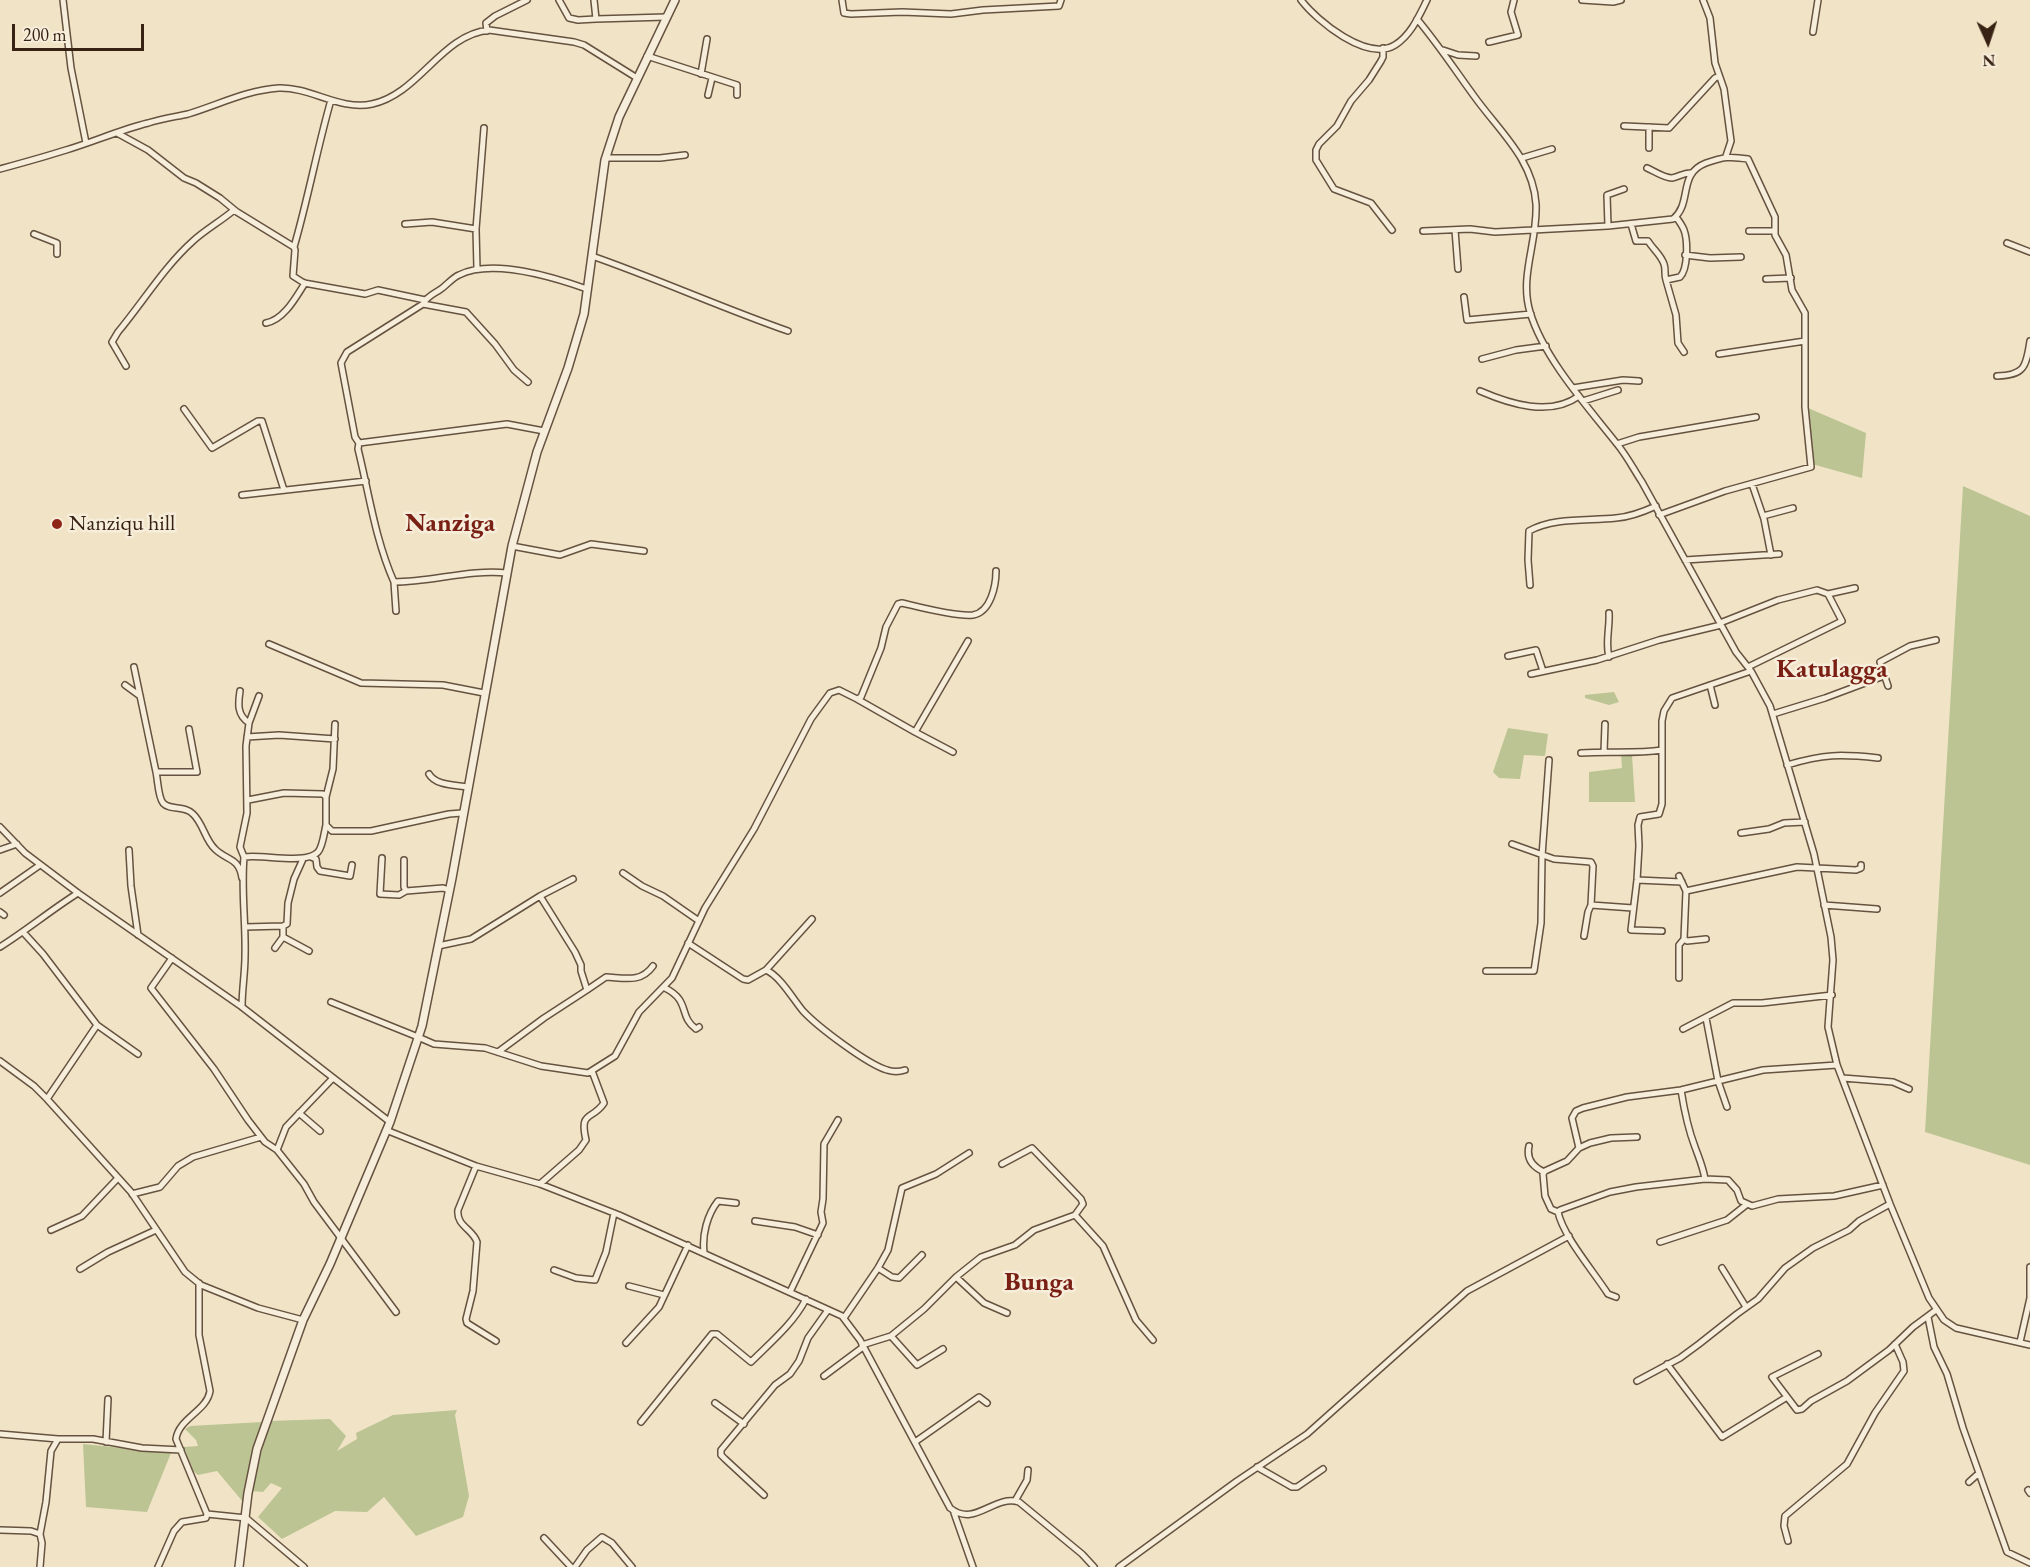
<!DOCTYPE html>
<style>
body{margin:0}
#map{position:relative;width:2030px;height:1567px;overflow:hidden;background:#f1e4c6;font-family:"EB Garamond",serif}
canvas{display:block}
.north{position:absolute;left:1958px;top:12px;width:60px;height:60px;-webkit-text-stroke:4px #f6edda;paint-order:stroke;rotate:177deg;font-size:16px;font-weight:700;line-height:24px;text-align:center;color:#382213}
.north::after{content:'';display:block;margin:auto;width:21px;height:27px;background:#382213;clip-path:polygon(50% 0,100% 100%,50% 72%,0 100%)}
.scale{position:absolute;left:12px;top:24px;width:132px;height:27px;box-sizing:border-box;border:3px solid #382213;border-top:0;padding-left:8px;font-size:18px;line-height:21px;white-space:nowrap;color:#382213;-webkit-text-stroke:4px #f6edda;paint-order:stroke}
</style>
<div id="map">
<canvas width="2030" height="1567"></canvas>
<div class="north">N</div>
<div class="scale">200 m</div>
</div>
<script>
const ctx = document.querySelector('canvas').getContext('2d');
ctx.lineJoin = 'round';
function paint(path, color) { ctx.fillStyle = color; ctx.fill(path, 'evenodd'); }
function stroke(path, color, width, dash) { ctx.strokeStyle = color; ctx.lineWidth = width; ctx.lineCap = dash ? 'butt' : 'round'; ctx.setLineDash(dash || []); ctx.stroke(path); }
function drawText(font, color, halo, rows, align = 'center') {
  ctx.font = font + ' "EB Garamond",serif'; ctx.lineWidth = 5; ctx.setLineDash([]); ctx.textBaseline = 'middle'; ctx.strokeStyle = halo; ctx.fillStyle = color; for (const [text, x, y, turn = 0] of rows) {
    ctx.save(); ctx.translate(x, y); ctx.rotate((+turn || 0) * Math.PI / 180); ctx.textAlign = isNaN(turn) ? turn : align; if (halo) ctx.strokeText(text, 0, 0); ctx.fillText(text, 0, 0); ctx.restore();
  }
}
const green = new Path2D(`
 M1808 408 1866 433 1862 478 1812 464Z
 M1963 486 2030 516V1165L1925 1132Z
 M1614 692 1619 702 1609 705 1585 698V695Z
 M1508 728 1548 734 1545 756 1524 755 1520 779 1499 778 1493 772Z
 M1621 754 1632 755 1635 802H1589V772L1622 768Z
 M457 1410 455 1415 469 1496 463 1517 416 1536 384 1497 367 1512 335 1511 282 1539 258 1517 282 1488 271 1483 263 1492 252 1491 269 1421 330 1419 346 1436 337 1451 357 1439 356 1433 393 1415Z
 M262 1422 243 1502 217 1471 198 1475 193 1471 184 1447 198 1446 196 1440 185 1429 190 1426Z
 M83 1444 171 1453 147 1512 86 1507Z`);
const minor = new Path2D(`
 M63 0 71 68 86 143
 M559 0 569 18 578 20 596 19
 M594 0 596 19 666 17
 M842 0 844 13 851 14 902 12 951 14 983 10 1059 6 1061 0
 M1301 0C1317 21 1367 62 1395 45 1411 35 1419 16 1427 0
 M1582 0 1613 2 1621 0
 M1703 0 1710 18 1715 63 1724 89 1731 141 1726 156
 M1417 19C1438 44 1455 70 1474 96 1499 131 1533 159 1536 204 1538 241 1519 276 1530 312 1544 359 1588 407 1617 444 1627 456 1634 470 1642 482L1736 652 1751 671 1770 706 1814 854 1831 937 1833 960 1828 1027 1837 1065 1890 1204 1929 1298 1944 1320 1956 1328 2030 1345
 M487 31 486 23 495 16 527 0
 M1813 32 1818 0
 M1489 42 1518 35 1511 12 1514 0
 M1383 48V57L1381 61 1369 80 1351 101 1337 126 1319 144 1316 150V160L1334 189 1371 203 1392 230
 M1443 50 1458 55 1476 56
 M647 56 737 85V95
 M701 74 707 39
 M708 95 712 78
 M331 100C317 149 308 199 294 247L295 250 293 276 304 283 365 294 378 290 425 300
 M1624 126 1669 128 1715 78 1719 76
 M1649 127V148
 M117 133 148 150 184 178 196 183 220 198 237 212 294 247
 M606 158H660L685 155
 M1522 158 1552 149
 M1647 168C1654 171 1664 178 1672 178 1679 177 1684 172 1692 173
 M0 169C22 163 44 157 66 150 93 142 120 130 148 123 161 119 174 117 188 114 218 105 247 90 279 88 311 87 340 111 372 104 419 94 441 35 489 30L574 42 584 45 637 78
 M405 224 432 222 476 229 477 269
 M1631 224 1636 241H1648C1653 249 1661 255 1664 264 1666 269 1664 274 1666 280L1680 277C1688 269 1688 241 1684 230 1682 225 1679 221 1676 217
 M1608 226 1607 195 1624 189
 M476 229 484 128
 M1455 230 1458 269
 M1423 231 1470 229 1495 232 1608 226 1673 219C1693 203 1677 174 1706 163 1723 157 1729 156 1748 159L1775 217V235L1786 255 1792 290 1805 313V407L1811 467 1725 491 1659 515
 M1749 231H1774
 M34 234 57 243V254
 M2007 243 2030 252
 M1685 255 1710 258 1741 257
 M592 256C658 279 722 308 788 331
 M1766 279 1791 278
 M1666 280 1676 315 1678 343 1684 352
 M1464 297 1467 320 1531 314
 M423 304 466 312 495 344 514 370 528 382
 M266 323C284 320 296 297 305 283
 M1719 354 1805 341
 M1482 359 1516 350 1546 346
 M126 366 112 342 118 332C143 302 164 267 193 241 205 230 221 221 234 210
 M1997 376C2024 375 2026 368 2030 341
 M1573 388 1623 380 1639 381
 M1480 391C1510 404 1550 417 1579 396
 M1583 401 1618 390
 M184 409 212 448 258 421H262L284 490
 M359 443 507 424 544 431
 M1617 444 1639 437 1756 417
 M1752 484 1764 519 1771 555
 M242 495 366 481
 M1763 516 1793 508
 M512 546 560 555 591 544 644 551
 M1685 560 1779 554
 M507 573C470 569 432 582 394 582 375 539 369 493 358 449L359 443 355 437 341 363 347 352 423 304C427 296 434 294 441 289 447 285 452 278 459 275 493 258 553 277 587 289
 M394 582 396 611
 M1530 585 1528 560 1529 531C1554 517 1588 521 1616 518 1630 517 1643 512 1656 506
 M1720 623 1778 600 1817 590 1828 594 1855 588
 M269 644 361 683 443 685 484 693
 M1508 656 1536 650 1543 671
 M1609 657C1605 642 1610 628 1609 613
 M134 667 156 772
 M1748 667 1842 621 1828 594
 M1531 674 1597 660 1659 640 1721 625
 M125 685 140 696
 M1710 685 1715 705
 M1888 686 1880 662 1910 646 1936 640
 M240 691C238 704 237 715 249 723
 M259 696 249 723 246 746 247 813 240 847 244 857C263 854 306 865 318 852 323 846 324 833 326 825
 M857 699 915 732 968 641
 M1773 714 1825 698 1884 676
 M189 729 197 772H156C158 781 158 797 163 803 170 811 185 805 193 814 203 823 205 840 215 849 227 861 239 857 242 878
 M915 732 953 752
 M247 737 279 735 335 739
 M1604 752 1605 724
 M1581 753C1608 751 1635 754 1662 750
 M1787 765C1824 754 1840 754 1878 758
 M429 774C435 785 454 785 467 787
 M326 797 333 769 335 724
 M248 800 284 793 323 794 326 797V825L332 831H371L449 814 462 813
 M0 827 25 853 78 893 242 1007 390 1122
 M1741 833 1769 829 1784 823 1805 822
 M1512 844 1554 859 1591 862 1593 866 1591 905 1588 912 1584 936
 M0 850 17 844
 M129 850 131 886 138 935
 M311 857 316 859 317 867 320 871 350 876 352 865
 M382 858 380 894 399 895 406 891 443 888 449 890
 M404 860V887L406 891
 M623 873 642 886 663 896 699 921
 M1637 880 1682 882
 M1686 891 1797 867 1856 870 1861 868V865
 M0 893 40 865
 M1591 905 1633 908
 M1824 905 1877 909
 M0 912 4 915
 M283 926 287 924 288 903 294 879 303 859
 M245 927 283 926V937L275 948
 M1662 931 1631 930 1637 880 1639 846 1638 825 1640 817 1659 814 1662 804V721L1664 711 1672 698 1751 671
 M23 932 43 954 97 1025 138 1054
 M283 937 309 951
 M1684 939 1687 941 1706 939
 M688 943 743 979 748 980 766 970C780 976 793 999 803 1011 818 1027 867 1064 887 1070 893 1072 899 1072 905 1070
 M438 946 471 939 540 896 573 879
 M0 947C27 930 51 910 78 893
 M172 958 151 988 214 1069 248 1120 265 1142 277 1150 304 1184 314 1202 396 1312
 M766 970 812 919
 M1486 971H1534L1541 923 1542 856 1549 760
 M1679 978V945L1684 939 1686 891 1679 876
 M665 988C691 1001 678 1016 696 1029L699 1027
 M587 990 606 977C625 978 641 983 653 966
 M331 1002 418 1037
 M242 1007C242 990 245 973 245 956 246 923 241 890 244 857
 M1706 1018 1718 1081 1727 1107
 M1683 1029 1733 1003H1762L1832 995
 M418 1037 434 1044 485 1048 541 1066 588 1073 615 1056 639 1012 672 978 705 908 754 829 811 719 830 693 839 690 857 699 861 697 881 648 886 627 898 604 902 603C919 607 956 617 973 615 991 612 996 585 996 571
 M498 1052 544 1018 587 990 581 971V965L575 952 540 896
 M0 1061 34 1086 47 1099 131 1192 185 1272 201 1285 258 1308 303 1320
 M1843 1078 1893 1082 1909 1089
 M1681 1090C1684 1109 1688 1129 1695 1147 1699 1158 1703 1167 1705 1179
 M47 1099 97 1025
 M299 1113 320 1131
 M386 1130 476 1166 540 1184 619 1215 842 1316 860 1340 950 1508C975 1528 994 1494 1019 1502L1082 1554 1094 1567
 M1529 1146C1526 1159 1533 1167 1544 1172
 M1579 1148 1572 1118 1576 1111 1583 1108 1627 1097 1681 1090 1763 1070 1837 1065
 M277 1150 286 1127 333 1078
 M476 1166 458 1210C456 1226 473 1229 477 1242L473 1291 466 1319 467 1323 496 1341
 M540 1184 579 1150 586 1140C579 1110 592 1121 604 1103L592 1071
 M132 1194 160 1187 178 1166 193 1157 261 1137
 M1558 1212 1551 1209 1545 1196 1543 1174 1545 1171 1567 1161 1579 1148 1590 1143 1611 1138 1637 1137
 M1075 1215 1103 1246 1136 1320 1153 1340
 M755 1221 795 1227 818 1235
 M51 1230 82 1216 118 1178
 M1660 1242 1727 1220 1746 1205
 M704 1252C702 1235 707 1215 718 1201L736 1203
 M2030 1267V1297
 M878 1268 892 1277 899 1278 922 1255
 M1722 1268 1746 1307
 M80 1269 108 1252 156 1230
 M554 1270 576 1278 595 1280 606 1252 614 1213
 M956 1277 984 1303 1007 1313
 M629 1286 664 1295
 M790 1292 823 1223 821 1212 823 1199 824 1144 838 1120
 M1616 1297 1608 1294C1594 1272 1563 1236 1558 1212L1560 1210 1610 1192 1636 1187 1705 1179 1728 1180 1737 1190 1741 1201 1752 1206 1778 1199 1834 1196 1883 1185
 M1928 1317 1934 1347 1947 1374 1963 1428 2007 1552 2030 1563
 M844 1318 878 1268 888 1250 902 1188 936 1174 969 1153
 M891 1336 924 1309 956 1277 981 1257 1015 1245 1034 1230 1075 1215 1083 1204 1081 1199 1032 1148 1002 1164
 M2020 1342 2030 1298
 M626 1343 659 1307 688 1245
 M862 1345 891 1336 917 1365 943 1349
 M1818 1354 1772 1377 1797 1410 1802 1409 1811 1401 1847 1381 1889 1350 1913 1327 1936 1310
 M1667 1364 1722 1437 1787 1397
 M824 1376 863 1347
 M1637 1381 1680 1358 1699 1344 1737 1314 1758 1299 1785 1268 1813 1248 1849 1230 1859 1221 1890 1204
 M715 1403 744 1424
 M641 1422 712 1334H717L751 1362C771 1342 793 1324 806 1299
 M0 1434 58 1439 51 1451 46 1502 40 1534
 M58 1439H93L142 1448 181 1450
 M106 1442 108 1399
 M915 1442 979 1397 987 1403
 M1257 1467 1292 1487H1297L1323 1469
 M1969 1482 1979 1473
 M2028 1490 2030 1493
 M764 1495 725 1459 721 1455V1450L775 1385 790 1374 799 1361 808 1338 828 1310
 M1015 1501 1027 1480 1028 1470
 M954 1513 973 1567
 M207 1514 246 1518 304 1567
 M0 1530 31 1531 40 1534 42 1543 40 1567
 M544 1538 571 1567
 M1788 1541 1784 1526 1785 1516 1847 1464 1875 1413 1904 1371 1903 1362 1895 1344
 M158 1567 174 1531 182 1522 206 1518 207 1514 176 1439C179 1418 207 1411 210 1391L199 1335V1283
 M575 1567 587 1550 602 1537 612 1543 632 1567
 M1119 1567 1237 1481 1307 1434 1467 1291 1569 1236`);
const tertiary = new Path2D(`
 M239 1567 248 1493 257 1449 303 1320 330 1264 390 1122 422 1026 452 878 512 546 537 452 568 368 584 314 605 160 619 117 675 0`);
const markers = [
 [57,524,6,"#8f2418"]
];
const poiNames = [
 ["Nanziqu hill",69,524]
];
const quarterNames = [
 ["Nanziga",450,524],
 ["Katulagga",1832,670],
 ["Bunga",1039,1283]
];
paint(green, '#bcc493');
stroke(minor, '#665240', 8);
stroke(tertiary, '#665240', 10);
stroke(minor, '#f6edda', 5);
stroke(tertiary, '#f6edda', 7);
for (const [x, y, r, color] of markers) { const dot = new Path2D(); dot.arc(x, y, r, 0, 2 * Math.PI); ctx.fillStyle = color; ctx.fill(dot); stroke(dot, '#f6edda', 2); }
drawText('22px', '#382213', '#f6edda', poiNames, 'left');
drawText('bold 26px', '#7a1f14', '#f6edda', quarterNames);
</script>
